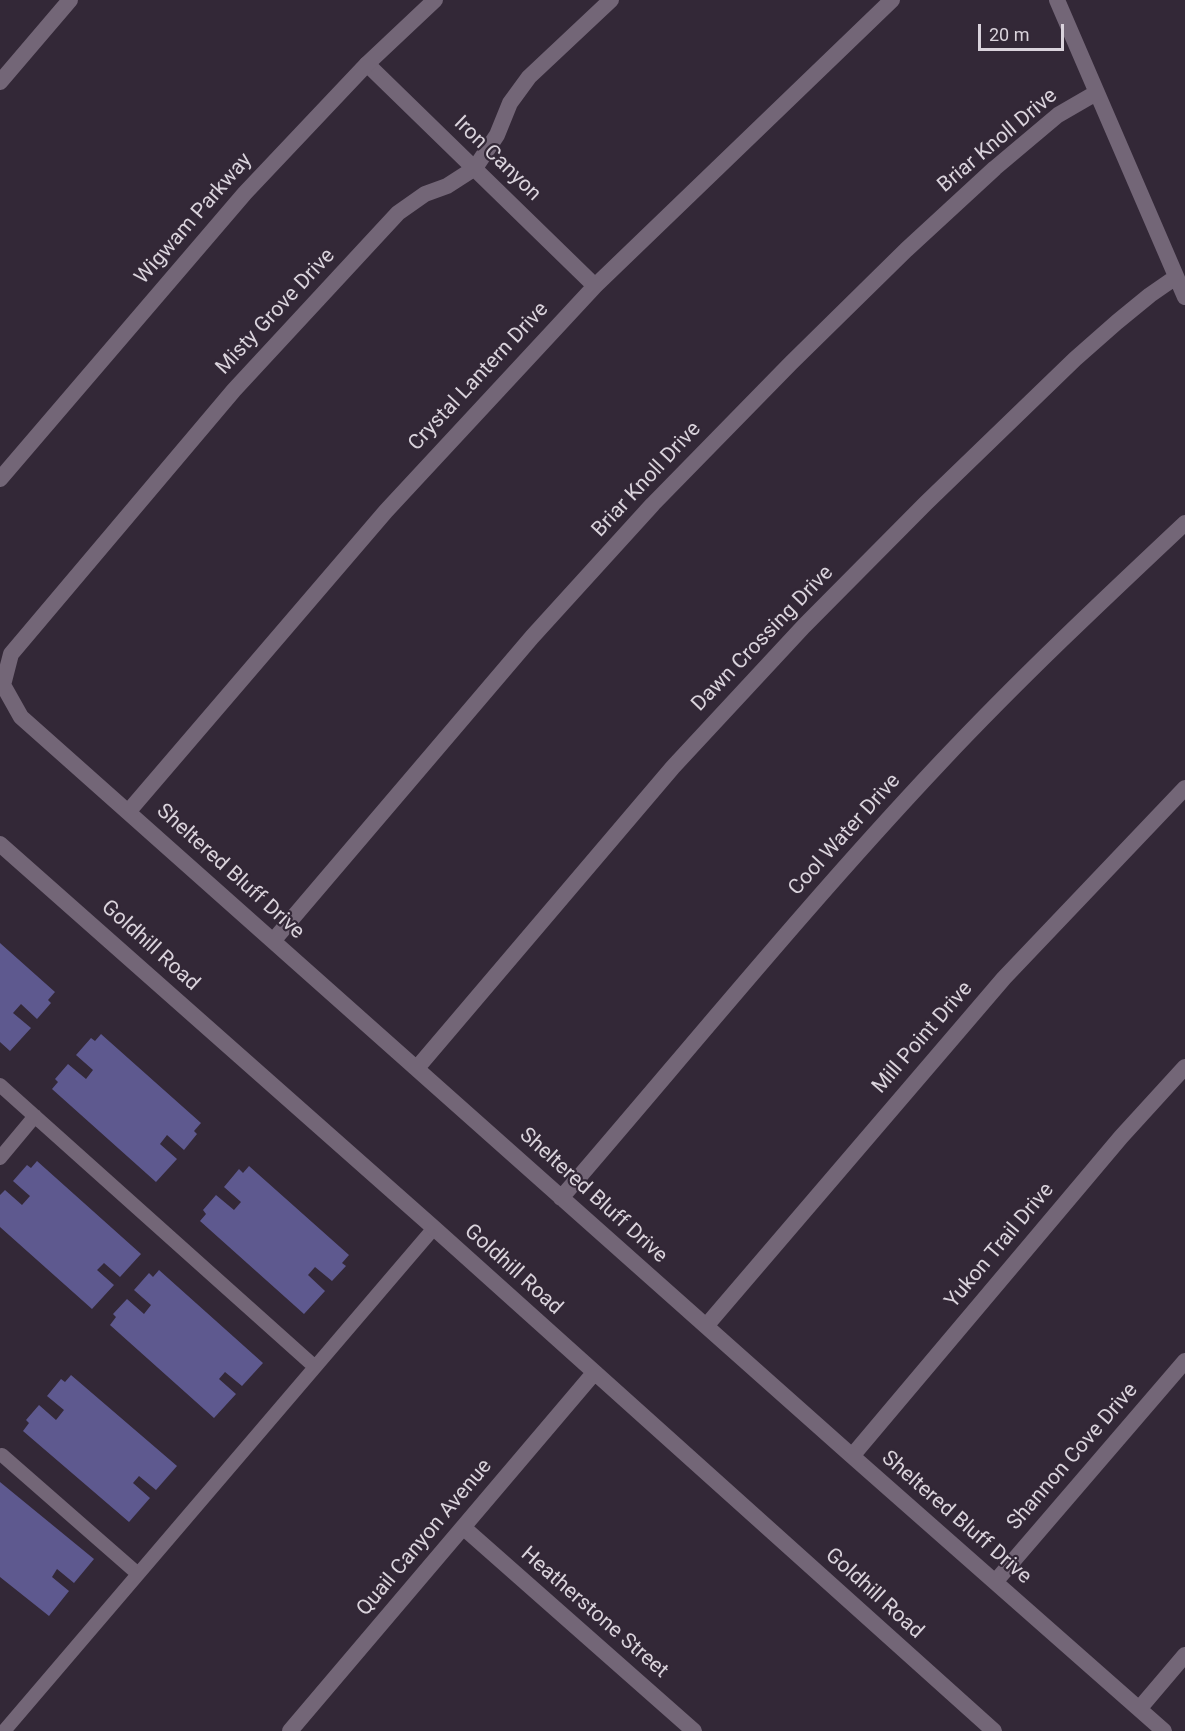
<!DOCTYPE html>
<style>
body{margin:0}
#map{position:relative;width:1185px;height:1731px;overflow:hidden;background:#332837;font-family:Roboto,sans-serif}
canvas{display:block}
.scale{position:absolute;left:978px;top:24px;width:86px;height:27px;box-sizing:border-box;border:3px solid #dad3dc;border-top:0;padding-left:8px;font-size:18px;line-height:21px;white-space:nowrap;color:#dad3dc;-webkit-text-stroke:4px #332837;paint-order:stroke}
</style>
<div id="map">
<canvas width="1185" height="1731"></canvas>
<div class="scale">20 m</div>
</div>
<script>
const ctx = document.querySelector('canvas').getContext('2d');
ctx.lineJoin = 'round';
function paint(path, color) { ctx.fillStyle = color; ctx.fill(path, 'evenodd'); }
function stroke(path, color, width, dash) { ctx.strokeStyle = color; ctx.lineWidth = width; ctx.lineCap = dash ? 'butt' : 'round'; ctx.setLineDash(dash || []); ctx.stroke(path); }
function drawText(font, color, halo, rows, align = 'center') {
  ctx.font = font + ' Roboto,sans-serif'; ctx.lineWidth = 4.5; ctx.setLineDash([]); ctx.textBaseline = 'middle'; ctx.strokeStyle = halo; ctx.fillStyle = color; for (const [text, x, y, turn = 0] of rows) {
    ctx.save(); ctx.translate(x, y); ctx.rotate((+turn || 0) * Math.PI / 180); ctx.textAlign = isNaN(turn) ? turn : align; if (halo) ctx.strokeText(text, 0, 0); ctx.fillText(text, 0, 0); ctx.restore();
  }
}
const building = new Path2D(`
 M0 943 55 992 48 1000 51 1003 37 1019 21 1004 13 1013 31 1028 10 1051 0 1042Z
 M101 1034 201 1123 194 1131 197 1134 184 1150 167 1135 160 1144 177 1159 156 1182 52 1089 58 1082 55 1079 68 1064 86 1079 93 1070 76 1055 91 1038 95 1041Z
 M37 1161 141 1254 120 1277 104 1263 97 1270 114 1285 92 1309 0 1227V1195L5 1190 22 1205 30 1196 13 1181 27 1165 31 1168Z
 M249 1166 349 1255 342 1263 346 1266 332 1281 315 1267 308 1275 325 1291 304 1314 200 1221 206 1214 203 1210 216 1195 234 1210 241 1202 224 1187 239 1169 243 1173Z
 M159 1270 263 1363 242 1386 225 1372 219 1379 236 1394 214 1418 110 1325 116 1317 113 1314 127 1299 144 1314 151 1305 134 1290 149 1273 153 1277Z
 M71 1375 177 1466 156 1490 139 1476 133 1483 150 1498 129 1522 23 1431 29 1423 26 1420 39 1405 56 1420 64 1410 47 1396 61 1379 65 1382Z
 M0 1482 94 1559 74 1583 57 1569 52 1577 69 1591 49 1616 0 1577Z`);
const service = new Path2D(`
 M0 1085 315 1367
 M0 1158 35 1116
 M2 1455 138 1574
 M4 1731 434 1228`);
const minor = new Path2D(`
 M611 0 529 77 510 103 497 135 475 168 447 186 425 194 398 213 234 390 11 654 3 685 21 717 852 1456 1164 1731
 M1057 0 1185 297
 M367 64 595 286
 M0 82 70 0
 M128 812 386 511 595 286 892 0
 M0 844 434 1228 994 1731
 M273 941 532 637 653 504 791 363 906 250 995 168 1058 115 1096 93
 M417 1068 673 767 804 626 926 503 1075 359 1117 322 1150 295 1176 277
 M561 1198C687 1052 809 902 941 762 1019 679 1102 601 1185 523
 M706 1326 1004 978 1185 788
 M852 1456 1121 1137 1185 1067
 M464 1528 694 1731
 M995 1582 1185 1361
 M1139 1709 1185 1655
 M290 1731 594 1373`);
const secondary = new Path2D(`
 M0 479 245 193 367 64 435 0`);
const streetNames = [
 ["Briar Knoll Drive",998,141,-40],
 ["Iron Canyon",497,159,44],
 ["Wigwam Parkway",194,219,-49],
 ["Misty Grove Drive",276,312,-47],
 ["Crystal Lantern Drive",479,377,-47],
 ["Briar Knoll Drive",647,480,-47],
 ["Dawn Crossing Drive",763,639,-46],
 ["Cool Water Drive",845,835,-48],
 ["Sheltered Bluff Drive",230,872,42],
 ["Goldhill Road",150,946,42],
 ["Mill Point Drive",923,1038,-49],
 ["Sheltered Bluff Drive",593,1196,42],
 ["Yukon Trail Drive",1000,1246,-50],
 ["Goldhill Road",513,1270,42],
 ["Shannon Cove Drive",1073,1457,-49],
 ["Sheltered Bluff Drive",956,1518,41],
 ["Quail Canyon Avenue",425,1538,-50],
 ["Goldhill Road",874,1594,42],
 ["Heatherstone Street",594,1613,41]
];
paint(building, '#5e598f');
stroke(service, '#736677', 14);
stroke(minor, '#736677', 16);
stroke(secondary, '#736677', 16);
drawText('21px', '#dad3dc', '#332837', streetNames);
</script>
